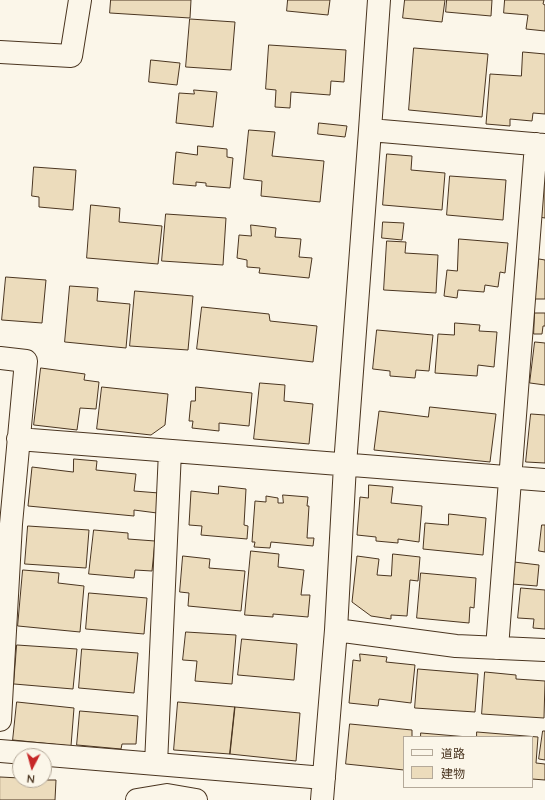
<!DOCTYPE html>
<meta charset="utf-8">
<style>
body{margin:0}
#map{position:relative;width:545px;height:800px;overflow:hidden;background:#fbf6e9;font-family:Quicksand,"Noto Sans JP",sans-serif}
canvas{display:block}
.legend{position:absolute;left:403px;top:736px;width:130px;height:52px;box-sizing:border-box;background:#fbf6e9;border:1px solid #b4a999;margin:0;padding:5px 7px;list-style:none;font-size:12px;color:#4a3520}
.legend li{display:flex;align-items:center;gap:8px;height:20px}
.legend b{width:20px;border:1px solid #b4a999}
.north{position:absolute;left:12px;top:748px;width:40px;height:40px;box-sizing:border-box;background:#fbf6e9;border:1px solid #b4a999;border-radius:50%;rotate:186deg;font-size:11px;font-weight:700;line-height:16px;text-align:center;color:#4a3520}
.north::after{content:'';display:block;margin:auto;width:14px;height:18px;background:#c62828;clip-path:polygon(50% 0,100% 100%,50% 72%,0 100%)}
</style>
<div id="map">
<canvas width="545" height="800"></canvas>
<ul class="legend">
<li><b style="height:5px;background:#fbf6e9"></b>道路</li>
<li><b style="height:11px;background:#ecdcbc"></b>建物</li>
</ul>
<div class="north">N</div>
</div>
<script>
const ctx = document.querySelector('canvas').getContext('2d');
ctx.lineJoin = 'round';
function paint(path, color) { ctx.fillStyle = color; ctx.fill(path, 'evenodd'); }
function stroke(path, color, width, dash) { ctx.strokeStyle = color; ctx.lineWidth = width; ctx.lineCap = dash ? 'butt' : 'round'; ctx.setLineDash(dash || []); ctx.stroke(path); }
const building = new Path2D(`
 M111 0H191L190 18 110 13Z
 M288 0H330L328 15 287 11Z
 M405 0H445L442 22 403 18Z
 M447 0H492L491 16 446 12Z
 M505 0H544L543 4 545 5V31L526 29 528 15 504 13Z
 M190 19 235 22 231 70 186 67Z
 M269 45 346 50 344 82 331 81 330 95 291 92 290 108 275 107 276 90 266 89Z
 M414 48 488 54 482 117 409 110Z
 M523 52 545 54V114L533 113 532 121 510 119V126L486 124 490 74 521 76Z
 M151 60 180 63 177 85 149 82Z
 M194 90 217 92 213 127 176 123 179 93 194 94Z
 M319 123 347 126 345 137 318 134Z
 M249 130 275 132 272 156 324 161 320 202 261 196 262 181 244 179Z
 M198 146 227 149V157L233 158 230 188 206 186V183L196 182V186L173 184 176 152 197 155Z
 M387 154 412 156 411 170 445 173 442 210 383 205Z
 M545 166V218L539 217Z
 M34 167 76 170 73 210 39 207V197L32 196Z
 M450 176 506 180 503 220 447 215Z
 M91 205 120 208 119 222 162 226 158 264 87 258Z
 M166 214 226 218 223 265 162 261Z
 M383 222 404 223 402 240 382 238Z
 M251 225 276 228 275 237 301 239 299 257 312 258 309 278 259 273 260 268 247 267V260L237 258 239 235 251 236Z
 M459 239 508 243 505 273 500 272 498 287 485 285 484 292 458 290 457 298 444 296 447 270 457 271Z
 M387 241 406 242 405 253 438 255 436 293 384 290Z
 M539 259 545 260V299H535Z
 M6 277 46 280 42 323 2 320Z
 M70 286 98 288 97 301 130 304 126 348 65 342Z
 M135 291 193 296 188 350 130 346Z
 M202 307 269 314 270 321 317 326 313 362 197 349Z
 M535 313H545V326H543L542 334H534Z
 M455 323 480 325 479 331 497 332 494 367 478 365 477 376 435 373 438 334 454 335Z
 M377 330 433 335 429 371 416 370 415 378 390 376V371L373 369Z
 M535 342 545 343V385L530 383Z
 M41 368 85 374 84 380 99 382 96 409 80 408 77 430 34 425Z
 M260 383 285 385 284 401 313 404 309 444 254 439Z
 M102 387 168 394 165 425 151 435 97 429Z
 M196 387 252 393 249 426 219 423V431L192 428 193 421H189L191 401H195Z
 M430 407 496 414 490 462 374 450 379 411 428 417Z
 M531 414 545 415V463L526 462Z
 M74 459 97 461 96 470 136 474 134 491 159 493 157 513 134 510V516L28 506 32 467 73 472Z
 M369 485 393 487 391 503 422 506 419 542 398 539V543L376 541V537L357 535 360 497 368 498Z
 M219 486 246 489 244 525 248 526 247 539 201 535 202 526 189 525 191 491 218 494Z
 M283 495 308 497 307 506H309L307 538H314L313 546 271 542 270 548 254 547 255 542H252L255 501 266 502V496L278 498V503H283Z
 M449 514 486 518 483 555 423 549 425 523 448 525Z
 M542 525H545V552L539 551Z
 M28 526 89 530 86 568 25 564Z
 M94 530 128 533V539L155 541 152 571 135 570 134 578 89 574Z
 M251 551 279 554 278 567 304 570 301 595H310L308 617 273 614V617L245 615Z
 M393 554 420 557 418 581 410 580 407 616 391 615V619L371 616 352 602 357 556 379 559 377 575 391 576Z
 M183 556 210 559 209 568 245 571 241 611 188 606 189 593 180 592Z
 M514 562 539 565 537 586 512 584Z
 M23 570 59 573 58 583 84 586 80 632 18 626Z
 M421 573 476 578 474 608 470 607 469 623 417 618Z
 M521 588 545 590V629L533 628 534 619 518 618Z
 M89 593 147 598 144 634 86 629Z
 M186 632 236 635 232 684 195 681 197 661 183 660Z
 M242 639 297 644 294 680 238 675Z
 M17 645 77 649 73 689 14 684Z
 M82 649 138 653 134 693 79 688Z
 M360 654 387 657 386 662 415 665 411 703 379 699 378 706 349 703 353 660 360 661Z
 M418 669 478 674 475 712 415 708Z
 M485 672 516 675V679L545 681 544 718 482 714Z
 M17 702 74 708 71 746 13 740Z
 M178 702 235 707 230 754 174 750Z
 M235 707 300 713 296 761 230 754Z
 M80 711 138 716 136 744H122L121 749 77 745Z
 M350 724 412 730V737H404V770L346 764Z
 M543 731H545V760L539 759Z
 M477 732 538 737 536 763 545 764V780L532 779V737H477Z
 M421 733 468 737H421Z
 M0 777 20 778V780H56L55 800H0Z`);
const minor = new Path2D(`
 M0 52 71 56 80 0
 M370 130 545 145
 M0 358 26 361 11 524 0 720
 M18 439 545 480
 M336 630 456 646 545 650
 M497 648 536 144
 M0 751 324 778
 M156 764 170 451
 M137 800 167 795 196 800
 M322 800 336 630 345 465 370 130 379 0`);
paint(building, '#ecdcbc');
stroke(building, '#4a3520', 1);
stroke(minor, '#4a3520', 24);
stroke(minor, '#fbf6e9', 22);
</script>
